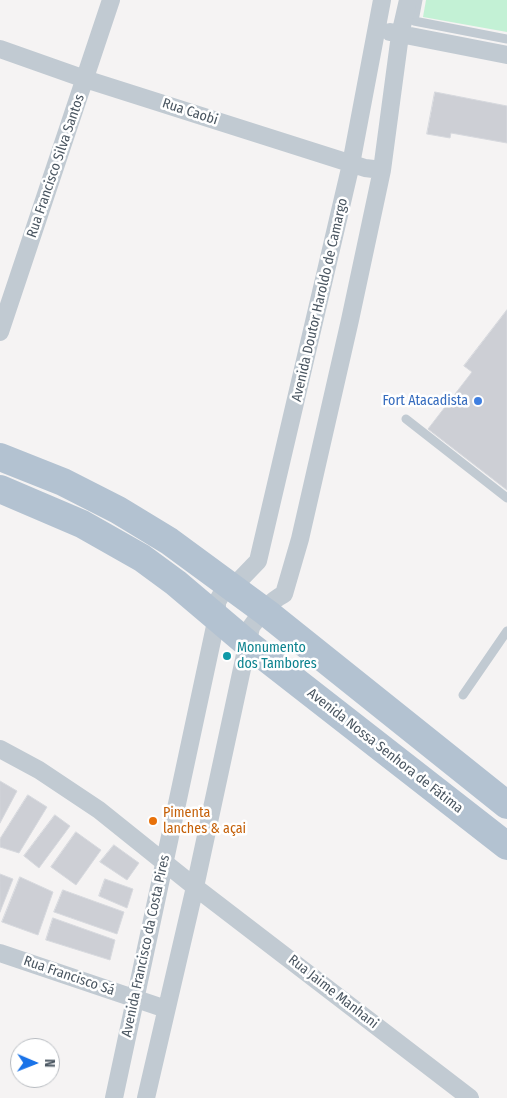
<!DOCTYPE html>
<meta charset="utf-8">
<style>
body{margin:0}
#map{position:relative;width:507px;height:1098px;overflow:hidden;background:#f5f3f3;font-family:"Fira Sans Condensed",sans-serif}
canvas{display:block}
.north{position:absolute;left:10px;top:1038px;width:50px;height:50px;box-sizing:border-box;background:#fff;border:1px solid #b7bbc0;border-radius:50%;rotate:91deg;font-size:14px;font-weight:700;line-height:20px;text-align:center;color:#4a5661}
.north::after{content:'';display:block;margin:auto;width:18px;height:22px;background:#1a73e8;clip-path:polygon(50% 0,100% 100%,50% 72%,0 100%)}
</style>
<div id="map">
<canvas width="507" height="1098"></canvas>
<div class="north">N</div>
</div>
<script>
const ctx = document.querySelector('canvas').getContext('2d');
ctx.lineJoin = 'round';
function paint(path, color) { ctx.fillStyle = color; ctx.fill(path, 'evenodd'); }
function stroke(path, color, width, dash) { ctx.strokeStyle = color; ctx.lineWidth = width; ctx.lineCap = dash ? 'butt' : 'round'; ctx.setLineDash(dash || []); ctx.stroke(path); }
function drawText(font, color, halo, rows, align = 'center') {
  ctx.font = font + ' "Fira Sans Condensed",sans-serif'; ctx.lineWidth = 5; ctx.setLineDash([]); ctx.textBaseline = 'middle'; ctx.strokeStyle = halo; ctx.fillStyle = color; for (const [text, x, y, turn = 0] of rows) {
    ctx.save(); ctx.translate(x, y); ctx.rotate((+turn || 0) * Math.PI / 180); ctx.textAlign = isNaN(turn) ? turn : align; if (halo) ctx.strokeText(text, 0, 0); ctx.fillText(text, 0, 0); ctx.restore();
  }
}
const green = new Path2D(`
 M426 0H507V32L423 17Z`);
const building = new Path2D(`
 M435 92 507 106V143L451 133 450 138 427 134Z
 M507 310V490L428 429 472 372 464 366Z
 M0 781 17 791 0 823Z
 M28 795 47 807 19 853 0 847V839Z
 M55 815 70 826 39 868 24 856Z
 M76 832 101 850 76 885 51 867Z
 M114 845 139 863 127 880 100 862Z
 M0 874 13 879 0 912Z
 M20 877 53 892 38 935 2 922Z
 M105 879 133 889 127 908 99 896Z
 M63 890 124 912 117 934 54 912Z
 M53 918 115 940 110 960 46 940Z`);
const service = new Path2D(`
 M418 0 414 21 507 39
 M406 419 507 498
 M463 695 507 631`);
const minor = new Path2D(`
 M390 32 507 55
 M0 49 85 79 365 168 382 170
 M0 332 111 0
 M0 749 39 770 99 810 195 887 470 1098
 M0 953 166 1009
 M114 1098 217 617V602L221 595 232 588 258 561 351 164 382 0
 M146 1098 195 887 251 627C261 613 269 602 284 594L300 539 350 320 382 170 400 35 408 0`);
const primary = new Path2D(`
 M0 457 63 482 118 510 169 541 267 613 507 805
 M0 489 82 524 142 558 176 583 248 644 507 846`);
const markers = [
 [478,401,5,"#3f7fe0"],
 [227,656,5,"#0f9aa8"],
 [153,821,5,"#e8710a"]
];
const streetNames = [
 ["Rua Caobi",190,112,18],
 ["Rua Francisco Silva Santos",56,166,-71],
 ["Avenida Doutor Haroldo de Camargo",320,300,-77],
 ["Avenida Nossa Senhora de Fátima",385,751,38],
 ["Avenida Francisco da Costa Pires",146,946,-78],
 ["Rua Francisco Sá",69,976,19],
 ["Rua Jaime Manhani",333,992,38]
];
const shopNames = [
 ["Fort Atacadista",468,401]
];
const cultureNames = [
 ["Monumento",237,648],
 ["dos Tambores",237,664]
];
const foodNames = [
 ["Pimenta",163,813],
 ["lanches & açai",163,829]
];
paint(green, '#c3f1d5');
paint(building, '#cdcfd5');
stroke(building, '#d7d9de', 1);
stroke(service, '#c1cad2', 9);
stroke(minor, '#c1cad2', 18);
stroke(primary, '#b3c2d1', 28);
for (const [x, y, r, color] of markers) { const dot = new Path2D(); dot.arc(x, y, r, 0, 2 * Math.PI); ctx.fillStyle = color; ctx.fill(dot); stroke(dot, '#fff', 2); }
drawText('14px', '#4a5661', '#fff', streetNames);
drawText('14px', '#366cbe', '#fff', shopNames, 'right');
drawText('14px', '#0d838f', '#fff', cultureNames, 'left');
drawText('14px', '#c56008', '#fff', foodNames, 'left');
</script>
